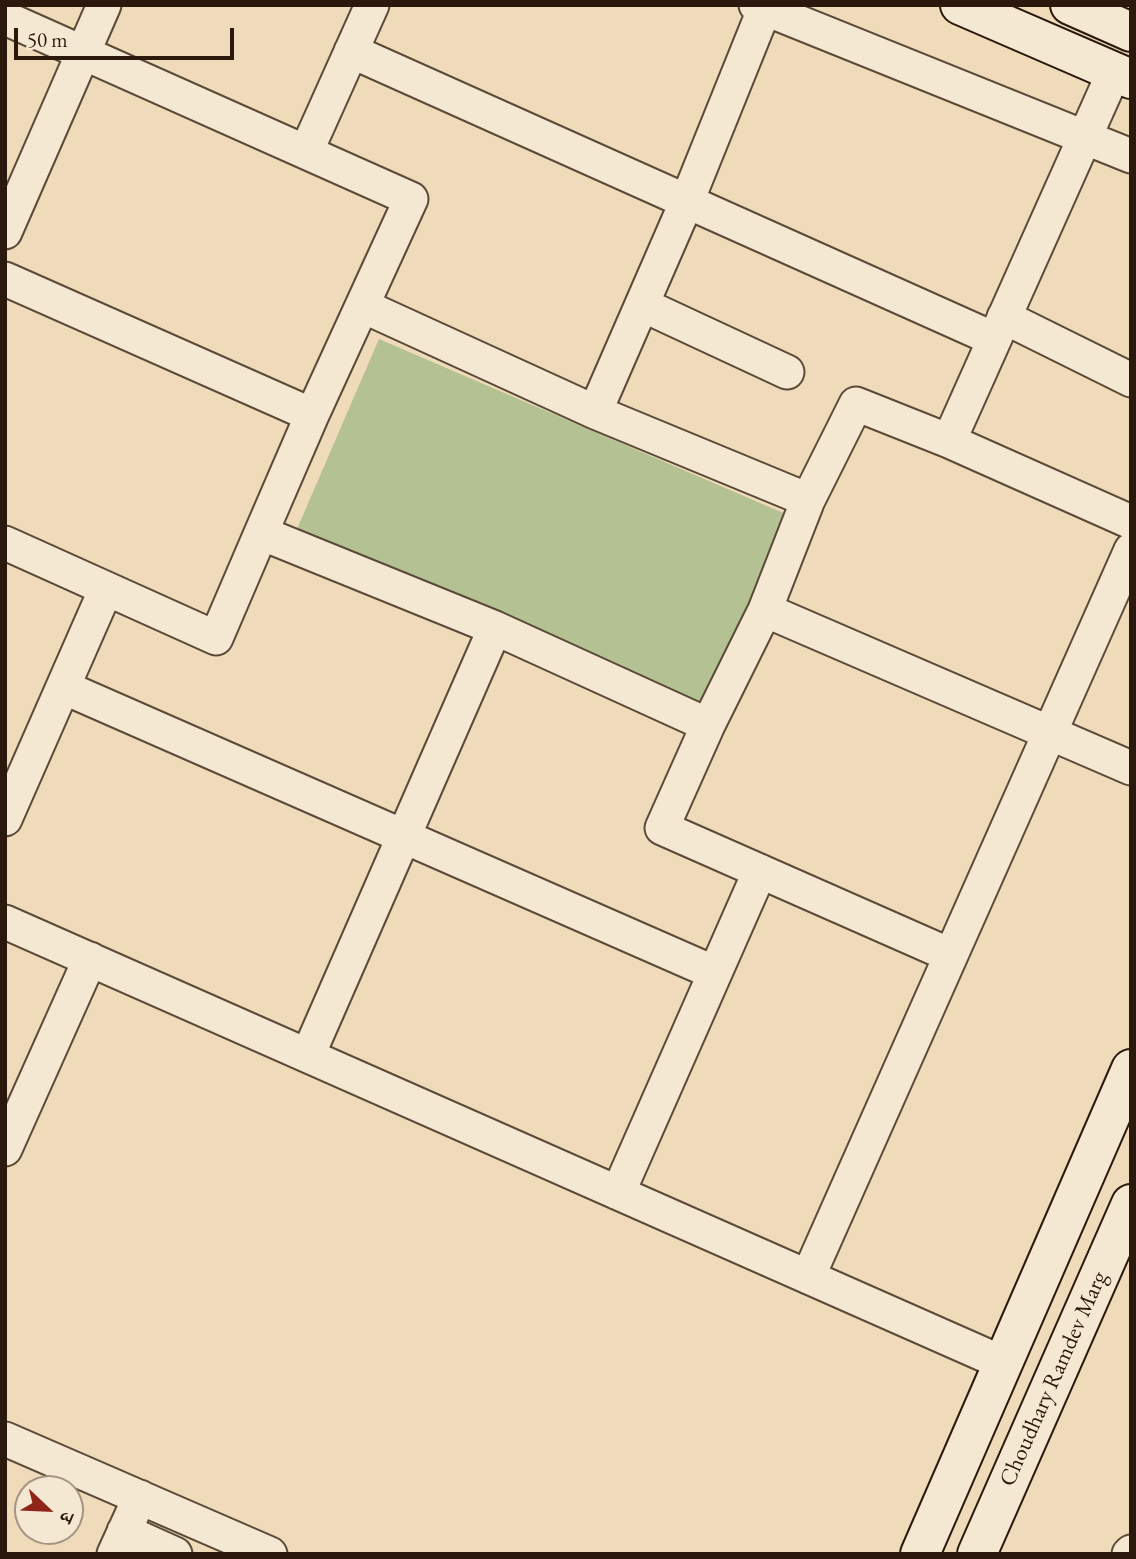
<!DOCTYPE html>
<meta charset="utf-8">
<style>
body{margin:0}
#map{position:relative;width:1136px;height:1559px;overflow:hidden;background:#efdbb9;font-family:"EB Garamond","Noto Serif Devanagari",serif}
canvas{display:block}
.frame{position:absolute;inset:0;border:7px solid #2a190c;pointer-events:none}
.north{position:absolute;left:14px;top:1475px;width:70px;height:70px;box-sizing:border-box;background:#f5e8d2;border:2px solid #a49583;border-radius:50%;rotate:113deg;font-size:19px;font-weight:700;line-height:28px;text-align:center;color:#2a190c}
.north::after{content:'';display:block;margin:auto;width:24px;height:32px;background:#8f2418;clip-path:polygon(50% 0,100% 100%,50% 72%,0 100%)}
.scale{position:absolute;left:14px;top:28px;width:220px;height:32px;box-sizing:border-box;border:4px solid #2a190c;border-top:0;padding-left:9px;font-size:21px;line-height:24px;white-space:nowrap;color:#2a190c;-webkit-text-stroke:5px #f5e8d2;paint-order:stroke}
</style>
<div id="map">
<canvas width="1136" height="1559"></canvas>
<div class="frame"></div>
<div class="north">उ</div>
<div class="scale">50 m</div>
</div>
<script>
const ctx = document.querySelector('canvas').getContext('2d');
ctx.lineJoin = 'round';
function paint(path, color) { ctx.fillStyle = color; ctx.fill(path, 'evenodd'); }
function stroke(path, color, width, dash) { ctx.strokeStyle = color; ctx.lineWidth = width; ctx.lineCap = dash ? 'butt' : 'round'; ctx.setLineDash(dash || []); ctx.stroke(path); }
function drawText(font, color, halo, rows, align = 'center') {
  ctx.font = font + ' "EB Garamond",serif'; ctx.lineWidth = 7; ctx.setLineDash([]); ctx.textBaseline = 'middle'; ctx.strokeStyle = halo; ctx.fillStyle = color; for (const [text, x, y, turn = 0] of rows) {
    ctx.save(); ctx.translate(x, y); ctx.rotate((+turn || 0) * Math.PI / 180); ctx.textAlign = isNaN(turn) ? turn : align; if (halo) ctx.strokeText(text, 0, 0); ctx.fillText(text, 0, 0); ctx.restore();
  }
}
const green = new Path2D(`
 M379 339 795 518 713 708 297 529Z`);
const street = new Path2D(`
 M756 5 1131 156
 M5 18 411 199 312 415 261 533 495 628 708 725 765 610 808 500 595 412 363 306
 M351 51 994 339
 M306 152 372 5
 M5 232 104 5
 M5 279 312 415
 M643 305 787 372
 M1004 317 1131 380
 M595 412 687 201 766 5
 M949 441 1114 72
 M808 500 856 404 949 441 1131 522
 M5 543 216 638 261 533
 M765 610 1131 768
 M63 687 715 973
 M708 725 662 828 950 955
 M5 819 106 589
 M5 922 1003 1363
 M308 1055 495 628
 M5 1149 90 959
 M618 1193 760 871
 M808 1277 1131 550
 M5 1439 270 1554
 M124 1531 175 1554
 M114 1554 140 1497
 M1129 1554 1131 1552`);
const secondary = new Path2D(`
 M960 5 1131 79
 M1070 5 1131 32
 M920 1554 1131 1069
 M977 1554 1131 1204`);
const streetNames = [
 ["Choudhary Ramdev Marg",1054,1379,-66]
];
paint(green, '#b4c193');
stroke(street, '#5b4a37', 37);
stroke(secondary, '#2a190c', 42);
stroke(street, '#f5e8d2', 33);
stroke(secondary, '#f5e8d2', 38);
drawText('23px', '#2a190c', '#f5e8d2', streetNames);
</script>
